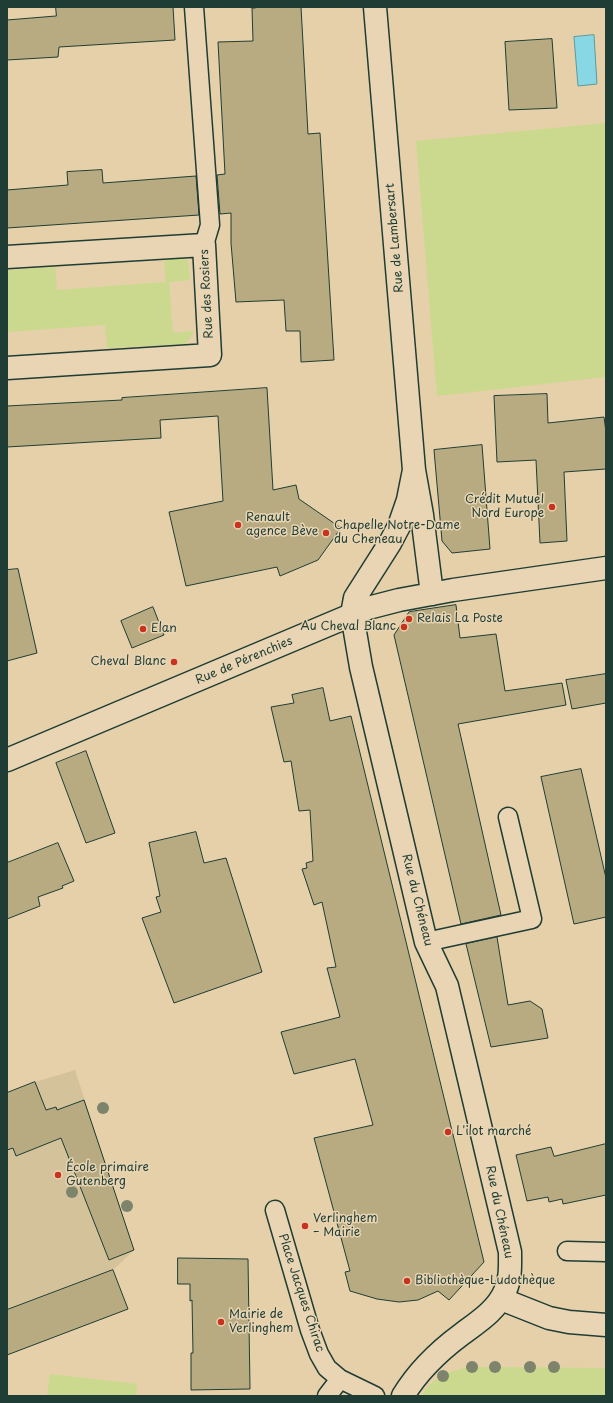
<!DOCTYPE html>
<meta charset="utf-8">
<style>
body{margin:0}
#map{position:relative;width:613px;height:1403px;overflow:hidden;background:#e5d0a9;font-family:"Playpen Sans",sans-serif}
canvas{display:block}
.frame{position:absolute;inset:0;border:8px solid #1f3d34;pointer-events:none}
</style>
<div id="map">
<canvas width="613" height="1403"></canvas>
<div class="frame"></div>
</div>
<script>
const ctx = document.querySelector('canvas').getContext('2d');
ctx.lineJoin = 'round';
function paint(path, color) { ctx.fillStyle = color; ctx.fill(path, 'evenodd'); }
function stroke(path, color, width, dash) { ctx.strokeStyle = color; ctx.lineWidth = width; ctx.lineCap = dash ? 'butt' : 'round'; ctx.setLineDash(dash || []); ctx.stroke(path); }
function drawText(font, color, halo, rows, align = 'center') {
  ctx.font = font + ' "Playpen Sans",sans-serif'; ctx.lineWidth = 3; ctx.setLineDash([]); ctx.textBaseline = 'middle'; ctx.strokeStyle = halo; ctx.fillStyle = color; for (const [text, x, y, turn = 0] of rows) {
    ctx.save(); ctx.translate(x, y); ctx.rotate((+turn || 0) * Math.PI / 180); ctx.textAlign = isNaN(turn) ? turn : align; if (halo) ctx.strokeText(text, 0, 0); ctx.fillText(text, 0, 0); ctx.restore();
  }
}
const built = new Path2D(`
 M75 1070 134 1250 113 1270 128 1309 7 1355V1093L35 1082Z`);
const green = new Path2D(`
 M606 123V377L437 396 416 141Z
 M183 257 188 261 190 280 169 282 173 333 194 331 186 344 107 348 105 325 7 332V270L55 267 57 290 166 282 164 259Z
 M472 1367 606 1368V1396H422C430 1377 454 1369 472 1367Z
 M50 1374 137 1384 136 1396H47Z`);
const water = new Path2D(`
 M594 35 597 84 578 86 574 37Z`);
const building = new Path2D(`
 M56 7H173L175 40 59 47 58 57 7 60V20L56 16Z
 M255 7H301L308 134 320 133 334 360 301 362 300 331H286L284 300 236 302 231 243V213L220 214 217 175 225 174 218 42 253 41 252 8H255Z
 M552 39 557 108 509 110 505 42Z
 M102 170 103 183 196 176 199 215 7 228V190L68 185 67 172Z
 M267 388 273 490 296 485 299 499 341 528 318 560 280 576 277 567 186 586 169 512 223 501 218 416 160 420 161 438 7 447V406L122 400V398Z
 M547 394 548 423 604 417 606 432V469L564 472 567 541 540 543 536 460 497 462 494 396Z
 M482 445 490 549 452 553 442 541 434 450Z
 M18 569 37 653 7 661V570Z
 M456 605 460 638 496 634 505 691 562 683 566 705 458 724 501 915 461 924 394 635 409 612Z
 M153 607 164 635 132 648 121 621Z
 M606 674V703L572 709 566 680Z
 M323 688 330 721 351 716 484 1262 449 1300 438 1291 418 1300 399 1302 377 1299 350 1291 345 1272 350 1271 314 1138 373 1125 355 1059 294 1074 281 1032 340 1017 327 968 336 967 322 902 314 905 302 869 307 868 306 863 313 861 310 810 299 811 291 761 284 762 271 707 294 703 292 695Z
 M86 751 115 833 86 843 56 763Z
 M581 769 606 878V917L574 924 541 777Z
 M196 832 204 863 226 858 262 972 174 1003 142 918 161 912 156 897 160 896 149 843Z
 M58 843 74 881 62 886 63 888 38 897 40 906 7 919V863Z
 M497 937 508 1005 530 1001 542 1009 548 1038 491 1047 466 944Z
 M35 1082 46 1110 56 1107 57 1110 84 1100 134 1250 109 1260 61 1138 16 1156 13 1148 7 1150V1093Z
 M606 1144V1195L563 1204 562 1199 549 1202 548 1197 527 1201 516 1155 551 1147 554 1156Z
 M178 1258 248 1259 250 1389 191 1390V1353H193L192 1300 190 1301V1284H178Z
 M113 1270 128 1309 7 1355V1310Z`);
const lane = new Path2D(`
 M194 7 210 225 204 245
 M426 942 532 919 508 817
 M275 1210 310 1330 319 1354 327 1368 340 1379 375 1396
 M567 1251 606 1252
 M327 1396 340 1379`);
const street = new Path2D(`
 M7 257 204 245 210 355 7 368
 M501 1299 549 1318 569 1322 606 1325`);
const secondary = new Path2D(`
 M375 7 414 470 422 515 432 594
 M7 760 368 608 399 600 453 590 606 568
 M403 1396C418 1371 439 1351 462 1334 478 1322 497 1310 505 1291 511 1279 510 1265 510 1252L447 986 426 942 361 667 352 614 355 598 390 543 399 526 408 500 414 470`);
const trees = [
 [103,1108],
 [72,1192],
 [127,1206],
 [472,1367],
 [495,1367],
 [530,1367],
 [554,1367],
 [443,1376]
];
const markers = [
 [552,507,4,"#c8321e"],
 [238,525,4,"#c8321e"],
 [326,533,4,"#c8321e"],
 [409,619,4,"#c8321e"],
 [404,627,4,"#c8321e"],
 [143,629,4,"#c8321e"],
 [174,662,4,"#c8321e"],
 [448,1132,4,"#c8321e"],
 [58,1175,4,"#c8321e"],
 [305,1226,4,"#c8321e"],
 [407,1281,4,"#c8321e"],
 [221,1322,4,"#c8321e"]
];
const streetNames = [
 ["Rue de Lambersart",395,238,-95],
 ["Rue des Rosiers",207,294,-93],
 ["Rue de Pérenchies",244,661,-23],
 ["Rue du Chéneau",417,900,76],
 ["Rue du Chéneau",499,1212,78],
 ["Place Jacques Chirac",301,1293,72]
];
const poiNames = [
 ["Crédit Mutuel",544,500,"right"],
 ["Nord Europe",544,514,"right"],
 ["Renault",246,518],
 ["agence Bève",246,532],
 ["Chapelle Notre-Dame",334,526],
 ["du Cheneau",334,540],
 ["Relais La Poste",417,619],
 ["Au Cheval Blanc",396,627,"right"],
 ["Elan",151,629],
 ["Cheval Blanc",166,662,"right"],
 ["L'ilot marché",456,1132],
 ["École primaire",66,1168],
 ["Gutenberg",66,1182],
 ["Verlinghem",313,1219],
 ["– Mairie",313,1233],
 ["Bibliothèque-Ludothèque",415,1281],
 ["Mairie de",229,1315],
 ["Verlinghem",229,1329]
];
paint(built, '#d4c29b');
paint(green, '#cad98d');
paint(water, '#87d7e4');
stroke(water, '#5d999e', 1);
paint(building, '#b9ab81');
stroke(building, '#1f3d34', 1);
stroke(lane, '#1f3d34', 21);
stroke(street, '#1f3d34', 25);
stroke(secondary, '#1f3d34', 25);
stroke(lane, '#e9d5b3', 18);
stroke(street, '#e9d5b3', 22);
stroke(secondary, '#e9d5b3', 22);
ctx.fillStyle = '#7d846b';
for (const [x, y] of trees) { ctx.beginPath(); ctx.arc(x, y, 6, 0, 2 * Math.PI); ctx.fill(); }
for (const [x, y, r, color] of markers) { const dot = new Path2D(); dot.arc(x, y, r, 0, 2 * Math.PI); ctx.fillStyle = color; ctx.fill(dot); stroke(dot, '#e9d5b3', 1.5); }
drawText('12px', '#1f3d34', '#e9d5b3', streetNames);
drawText('12px', '#1f3d34', '#e9d5b3', poiNames, 'left');
</script>
